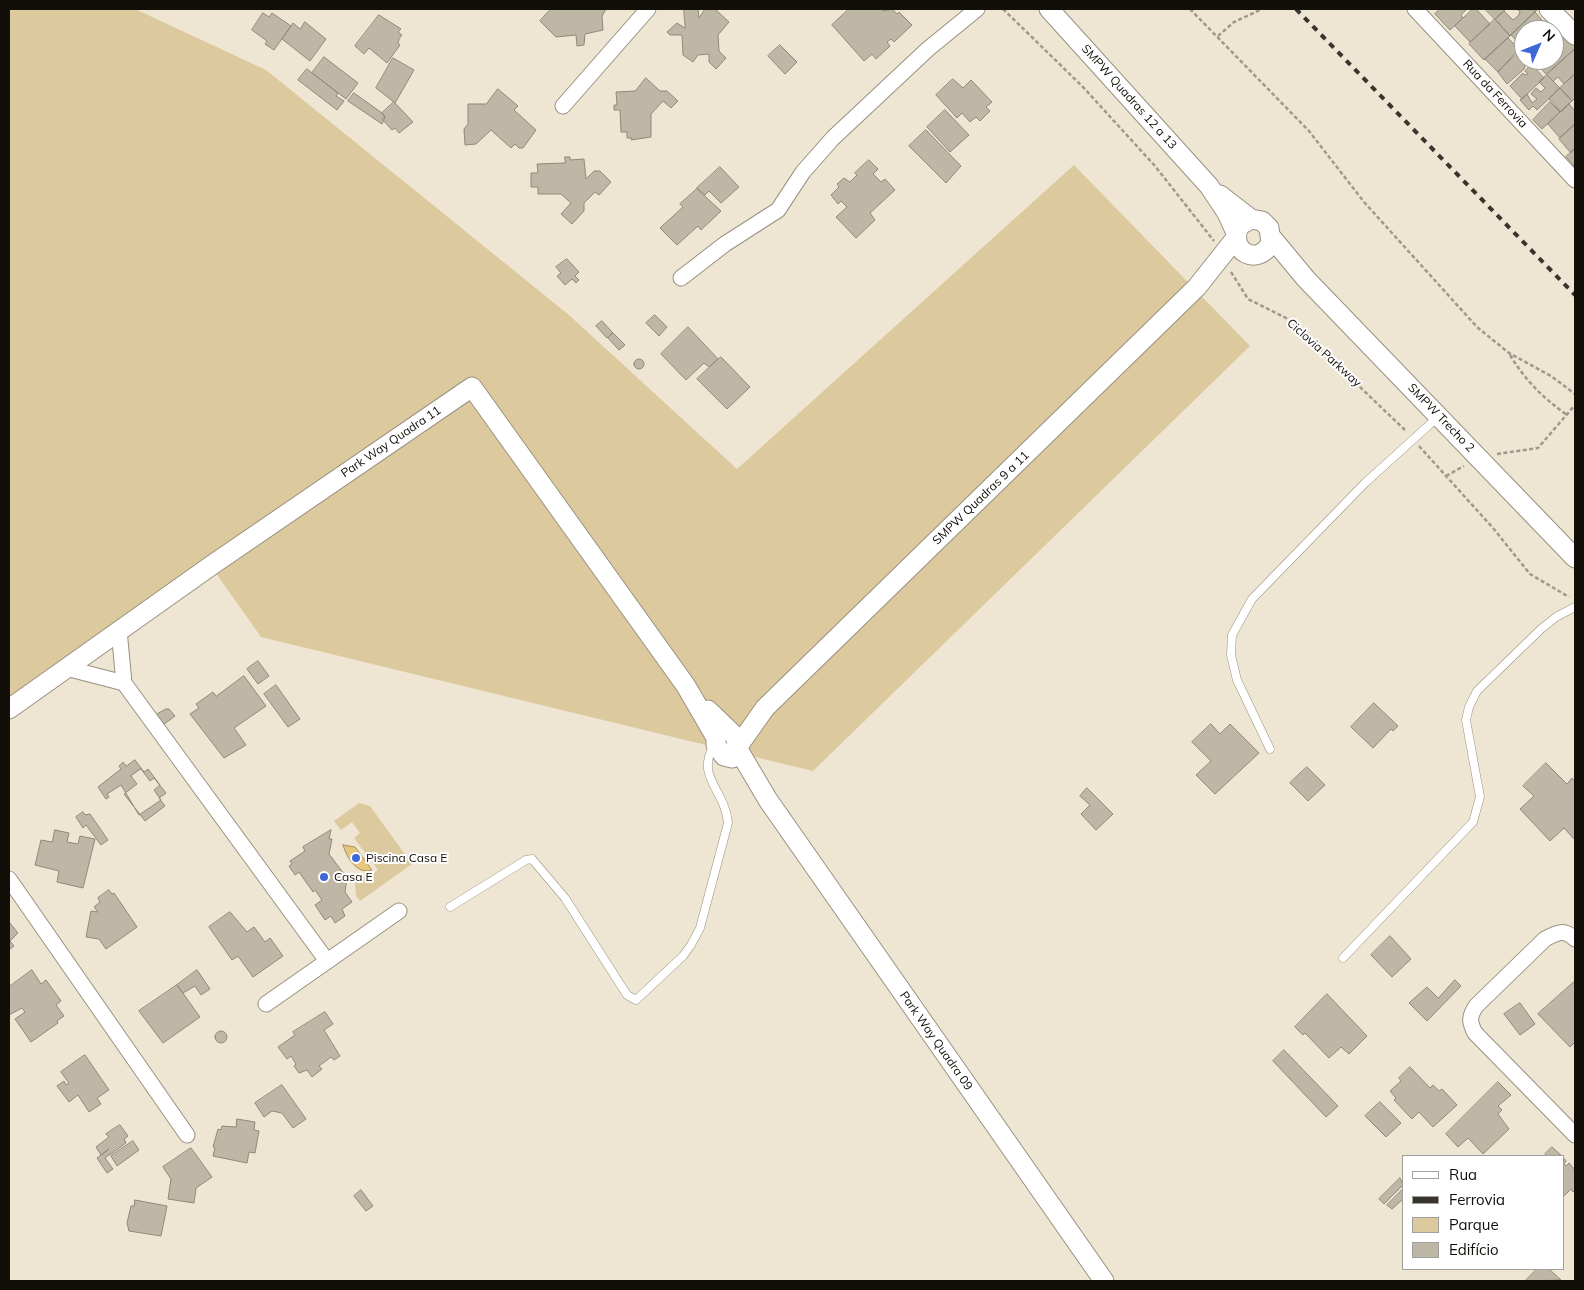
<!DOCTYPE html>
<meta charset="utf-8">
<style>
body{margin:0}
#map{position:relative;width:1584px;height:1290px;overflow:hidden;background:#eee5d3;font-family:Mulish,sans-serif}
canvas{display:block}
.frame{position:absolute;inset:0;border:10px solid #120f09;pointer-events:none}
.legend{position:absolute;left:1402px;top:1155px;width:162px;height:115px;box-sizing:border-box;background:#fff;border:1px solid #a09f9d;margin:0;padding:6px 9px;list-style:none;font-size:15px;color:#120f09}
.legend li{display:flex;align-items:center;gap:10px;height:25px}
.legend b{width:25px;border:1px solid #a09f9d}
.north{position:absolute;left:1514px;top:20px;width:50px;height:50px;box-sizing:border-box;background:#fff;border:1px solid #a09f9d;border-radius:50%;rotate:46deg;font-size:14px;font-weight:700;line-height:20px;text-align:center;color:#120f09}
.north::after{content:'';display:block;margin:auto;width:18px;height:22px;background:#3e68d9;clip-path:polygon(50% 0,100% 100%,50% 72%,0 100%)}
</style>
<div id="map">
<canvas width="1584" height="1290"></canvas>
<div class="frame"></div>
<ul class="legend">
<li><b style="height:6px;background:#fff"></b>Rua</li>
<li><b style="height:6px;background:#39352d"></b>Ferrovia</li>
<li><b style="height:14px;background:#ddc99e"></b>Parque</li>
<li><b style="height:14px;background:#bfb7a5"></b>Edifício</li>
</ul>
<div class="north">N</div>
</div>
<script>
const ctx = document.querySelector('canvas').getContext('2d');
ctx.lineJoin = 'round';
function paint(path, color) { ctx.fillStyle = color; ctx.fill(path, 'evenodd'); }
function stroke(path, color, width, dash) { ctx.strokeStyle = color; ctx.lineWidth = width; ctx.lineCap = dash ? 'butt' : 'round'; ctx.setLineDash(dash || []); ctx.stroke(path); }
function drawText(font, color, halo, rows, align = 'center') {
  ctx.font = font + ' Mulish,sans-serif'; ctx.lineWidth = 4; ctx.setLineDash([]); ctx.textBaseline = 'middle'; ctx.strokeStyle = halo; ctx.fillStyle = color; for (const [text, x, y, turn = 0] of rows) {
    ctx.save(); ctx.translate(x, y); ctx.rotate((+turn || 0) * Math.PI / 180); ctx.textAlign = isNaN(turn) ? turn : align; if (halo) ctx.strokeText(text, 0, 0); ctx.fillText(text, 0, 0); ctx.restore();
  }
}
const green = new Path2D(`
 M9 9H135L266 70 569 315 737 469 1074 165 1250 346 813 771 261 637 208 562 9 707Z
 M359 803 370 806 412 864 360 901 356 896 355 883 365 874 374 873 378 870 354 838 360 833 352 822 341 830 334 821Z`);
const water = new Path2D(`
 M343 845 355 847 372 870C357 875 347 858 343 845Z`);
const building = new Path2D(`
 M551 9H606L602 16 603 30 585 34 584 45 577 46 576 35 556 37 540 21Z
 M684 9H698L699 18 705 9H715L729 22 718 35 719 51 726 58 716 69 709 62V54L698 55 693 62 683 55 682 35H670L667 32 677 23 685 28Z
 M849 9H881L883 11 892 9 897 14 899 12 912 25 894 42 891 39 887 42 890 46 876 59 872 54 864 61 832 25Z
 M1440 9H1467L1461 15 1463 18 1450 30 1435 14Z
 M1473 9H1476L1490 24 1470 42 1455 26Z
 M1485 9H1506L1495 19Z
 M1517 9 1537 10 1510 36 1495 19 1504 11 1513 20 1518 16 1520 12Z
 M1535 12 1547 26 1543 30H1524V48L1511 35Z
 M263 13 269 17 272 13 291 26 274 50 265 44 267 41 252 30Z
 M379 15 401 29 398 32 402 35 399 39 398 43 400 45 387 63 369 48 364 54 355 46Z
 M1495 19 1510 36 1484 60 1469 44Z
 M305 22 326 39 310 61 282 39 293 23 300 29Z
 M1564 34 1575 45V49L1546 74 1535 62 1554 60V44Z
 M1508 38 1519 49 1498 72 1485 59Z
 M780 45 797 62 785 74 768 56Z
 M1575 49V74L1564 84 1558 77 1553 81 1547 75Z
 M1516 55 1525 65 1524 69 1507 84 1498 72Z
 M324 57 358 83 346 99 312 73Z
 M393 58 414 70 395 103 376 88Z
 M1532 65 1544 78 1522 99 1510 86 1523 73 1525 75 1528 74 1525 71Z
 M307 69 338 93 336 96 344 101 337 110 298 80Z
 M1575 74V98L1572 101 1560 88Z
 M1547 75 1560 88 1537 110 1533 106 1529 110 1520 100 1527 94 1532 103 1537 99 1531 94 1536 88 1541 92 1545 88 1539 82Z
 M646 78 660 91H667L678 101 671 108 663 101 651 114V137L631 140 632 138H627V132H621L620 110H614V105H617L616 92 635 91Z
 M953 79 963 88 971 80 992 102 986 107 990 111 980 121 976 117 970 122 962 113 957 118 936 95Z
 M1560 88 1572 101 1561 112 1549 99Z
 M498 89 518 106 514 110 536 130 523 148H519L515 144 511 148 491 130 476 144 465 145 464 129 468 124V104H486Z
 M354 93 382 113 385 117 382 124 348 101Z
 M394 102 413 122 399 133 395 128 392 130 382 119 385 117 382 113Z
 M1550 102 1560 112 1542 129 1533 120Z
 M1569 104 1575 111V124L1560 138 1548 124Z
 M945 110 969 135 950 152 927 127Z
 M1575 124V148L1571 153 1559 139Z
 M926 130 961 166 946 183 909 146Z
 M1575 148V167L1566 157Z
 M565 157H570V160L584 159 586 179 594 171H600L611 182 599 195 595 192 584 203V211L572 224 561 214 571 203 561 194H538V187H531V173H538L537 164 565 163Z
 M869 160 878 169 873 174 881 182 885 179 895 190 870 213 875 220 856 238 836 217 847 207 841 201 838 204 831 195 839 187 837 184 844 178 850 182 857 175 855 173Z
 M720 167 739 187 721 203 709 191 705 195 697 188Z
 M697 189 721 211 701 230 698 226 677 245 660 228 683 207 680 204Z
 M567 259 579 272 575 276 579 280 576 283 572 279 565 285 557 276 561 273 556 267Z
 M655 315 667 327 659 336 646 323Z
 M602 321 613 333 607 338 596 326Z
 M688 327 718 359 709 367 704 363 686 380 661 354Z
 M613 333 625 345 619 350 608 338Z
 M721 357 750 387 727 409 697 379Z
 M634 364a5 5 0 1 1 10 0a5 5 0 1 1-10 0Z
 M258 661 269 676 258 684 247 669Z
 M244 676 266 706 234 728 246 745 224 758 190 714 199 708 196 704 213 692 216 696Z
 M276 685 300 719 288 727 264 694Z
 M1374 703 1398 726 1393 731 1391 729 1373 748 1351 727Z
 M166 709H169L175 716 163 725 156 715Z
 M1211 724 1220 734 1230 724 1259 753 1215 794 1196 775 1211 761 1192 742Z
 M135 760 144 772 148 769 160 785 154 790 161 800 139 815 121 785 107 794 109 797 106 799 98 787 121 769 119 766 123 762 126 766Z
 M1546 763 1567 784 1572 778 1575 782V840L1564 828 1550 841 1520 809 1534 796 1523 786Z
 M1307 767 1325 785 1308 801 1290 783Z
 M141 769 150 781 154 778 166 793 159 798 165 806 145 821 124 794 137 784 131 776Z
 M1087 788 1113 814 1096 830 1081 814 1090 805 1080 796Z
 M83 812 85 815 90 814 108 840 101 845 86 825 83 828 76 817Z
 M55 830 69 833 67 842 78 844 80 836 95 839 83 888 57 882 59 871 35 865 41 840 52 842Z
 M331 830 329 839H332L329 854 347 878 345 892 352 902 342 909 345 916 335 923 331 916 325 920 315 905 322 900 315 890 313 892 299 872 295 875 289 866 292 864 290 861 305 851 303 847Z
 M109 890 112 894 114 893 137 927 106 949 99 939 86 937 91 911 98 912 94 907 100 902 98 898Z
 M230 912 247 932 254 927 265 942 270 938 283 956 253 977 238 956 232 960 209 927Z
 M9 922 18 933 10 941 14 946 9 950Z
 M1390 936 1411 959 1392 977 1371 955Z
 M32 970 41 984 46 980 61 1001 56 1005 64 1016 57 1021 58 1023 31 1042 15 1019 25 1012 22 1008 9 1015V987Z
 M197 970 210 989 201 995 195 986 183 993 177 985Z
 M1455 980 1461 986 1427 1021 1409 1003 1427 987 1438 998Z
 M1575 981V1042L1570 1047 1538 1014Z
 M177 985 200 1017 163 1043 139 1011Z
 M1327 994 1367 1036 1349 1054 1341 1047 1329 1058 1305 1033 1303 1035 1295 1027Z
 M1520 1003 1535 1024 1520 1035 1504 1014Z
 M325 1012 333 1024 324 1030 340 1056 334 1060 331 1057 319 1066 322 1069 312 1077 307 1070 299 1073 294 1066 296 1064 291 1056 287 1059 278 1047 295 1035 293 1032Z
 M215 1037a6 6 0 1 1 12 0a6 6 0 1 1-12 0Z
 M1284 1050 1338 1106 1326 1117 1273 1061Z
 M85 1055 109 1090 97 1098 101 1104 89 1112 78 1095 69 1102 57 1086 64 1081 66 1085 69 1083 61 1072Z
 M1410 1067 1430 1088 1433 1085 1439 1091 1442 1089 1457 1105 1433 1127 1419 1112 1412 1119 1394 1100 1396 1098 1390 1091 1401 1081 1399 1078Z
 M1498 1082 1511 1095 1498 1106 1502 1110 1498 1114 1509 1129 1483 1154 1468 1138 1458 1147 1446 1134Z
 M282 1085 306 1119 293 1128 282 1113 272 1111 264 1117 255 1103Z
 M1380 1102 1401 1123 1386 1137 1365 1116Z
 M237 1119 255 1122 254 1130 259 1131 255 1153 249 1152 247 1163 213 1156 215 1148 213 1147 218 1129 221 1130 222 1126 236 1127Z
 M120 1125 128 1136 124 1139 126 1143 105 1158 113 1169 107 1173 97 1158 109 1149 101 1155 96 1147 109 1137 106 1134Z
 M133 1141 139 1150 117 1166 111 1156Z
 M1552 1147 1562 1156H1547L1545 1154Z
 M191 1148 212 1177 196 1188 194 1203 168 1199 171 1179 163 1167Z
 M1563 1157 1566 1161 1564 1164 1566 1166 1569 1163 1575 1170V1190L1573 1192 1571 1189 1563 1197Z
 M1400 1178 1403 1185 1384 1204 1379 1199Z
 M1403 1189V1199L1392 1209 1387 1205Z
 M361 1190 373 1206 366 1211 354 1196Z
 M135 1200 167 1206 161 1236 129 1231 127 1223 131 1206H134Z
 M1537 1269H1549L1561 1280 1525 1281Z`);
const path = new Path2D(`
 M1003 9 1083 87 1155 166 1214 241
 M1190 9 1309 131 1364 202 1477 327 1509 353 1551 376 1575 394
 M1218 36 1234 22 1262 9
 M1231 272 1248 299 1290 320 1406 431
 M1510 355C1525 380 1543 398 1567 415
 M1419 446 1493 528 1530 574 1569 597
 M1497 454 1538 448 1575 405
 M1446 476 1464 466`);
const service = new Path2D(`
 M1270 749 1237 680 1231 655 1232 635 1252 599 1365 483 1439 416
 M450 907 526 860 532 859 565 898 627 995 636 1000 683 956 691 945 700 928 728 823C725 789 694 776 715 744
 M1343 958 1473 822 1480 797 1466 720 1469 707 1477 691 1541 629 1556 617 1575 607`);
const minor = new Path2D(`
 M1415 9 1575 180
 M563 106 648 9
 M681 278 725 244 778 210 803 172 833 138 928 49 977 9
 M119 630 124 683 327 961
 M66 668 124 683
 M9 879 187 1135
 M1575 939C1564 929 1558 932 1545 939L1476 1006C1469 1017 1469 1021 1475 1033L1575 1135
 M266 1004 399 911`);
const tertiary = new Path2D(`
 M1049 9 1209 186 1227 213 1236 233
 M1549 9 1575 35
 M1220 195 1251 219 1262 221 1269 228 1271 243C1258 267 1228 252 1239 226L1251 219
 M1272 238 1306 279 1575 558
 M9 709 212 565 472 387 686 686 715 736
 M708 710 735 736 739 751 732 758 724 756 716 745V732L723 728
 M739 745 765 708 1197 287 1235 239
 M739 751 768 800 1104 1281`);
const rail = new Path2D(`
 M1296 9 1575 295`);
const markers = [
 [356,858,5,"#3e68d9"],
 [324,877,5,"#3e68d9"]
];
const streetNames = [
 ["Rua da Ferrovia",1495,94,47],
 ["SMPW Quadras 12 a 13",1129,97,48],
 ["Ciclovia Parkway",1324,353,42],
 ["SMPW Trecho 2",1441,418,46],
 ["Park Way Quadra 11",391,442,-34],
 ["SMPW Quadras 9 a 11",981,498,-44],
 ["Park Way Quadra 09",936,1041,55]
];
const poiNames = [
 ["Piscina Casa E",366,858],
 ["Casa E",334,877]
];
paint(green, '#ddc99e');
paint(water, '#e7c67e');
stroke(water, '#a78f5b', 1);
paint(building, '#bfb7a5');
stroke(building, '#908878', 1);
stroke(service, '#999180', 9);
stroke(minor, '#999180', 17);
stroke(tertiary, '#999180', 21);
stroke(path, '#a0998b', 2.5, [4, 2.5]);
stroke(service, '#fff', 8);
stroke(minor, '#fff', 15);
stroke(tertiary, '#fff', 19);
stroke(rail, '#39352d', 4, [6, 6]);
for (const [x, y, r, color] of markers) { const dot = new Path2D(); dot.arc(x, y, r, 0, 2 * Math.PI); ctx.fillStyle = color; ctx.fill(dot); stroke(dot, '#fff', 2); }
drawText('12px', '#120f09', '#fff', streetNames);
drawText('12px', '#120f09', '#fff', poiNames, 'left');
</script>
